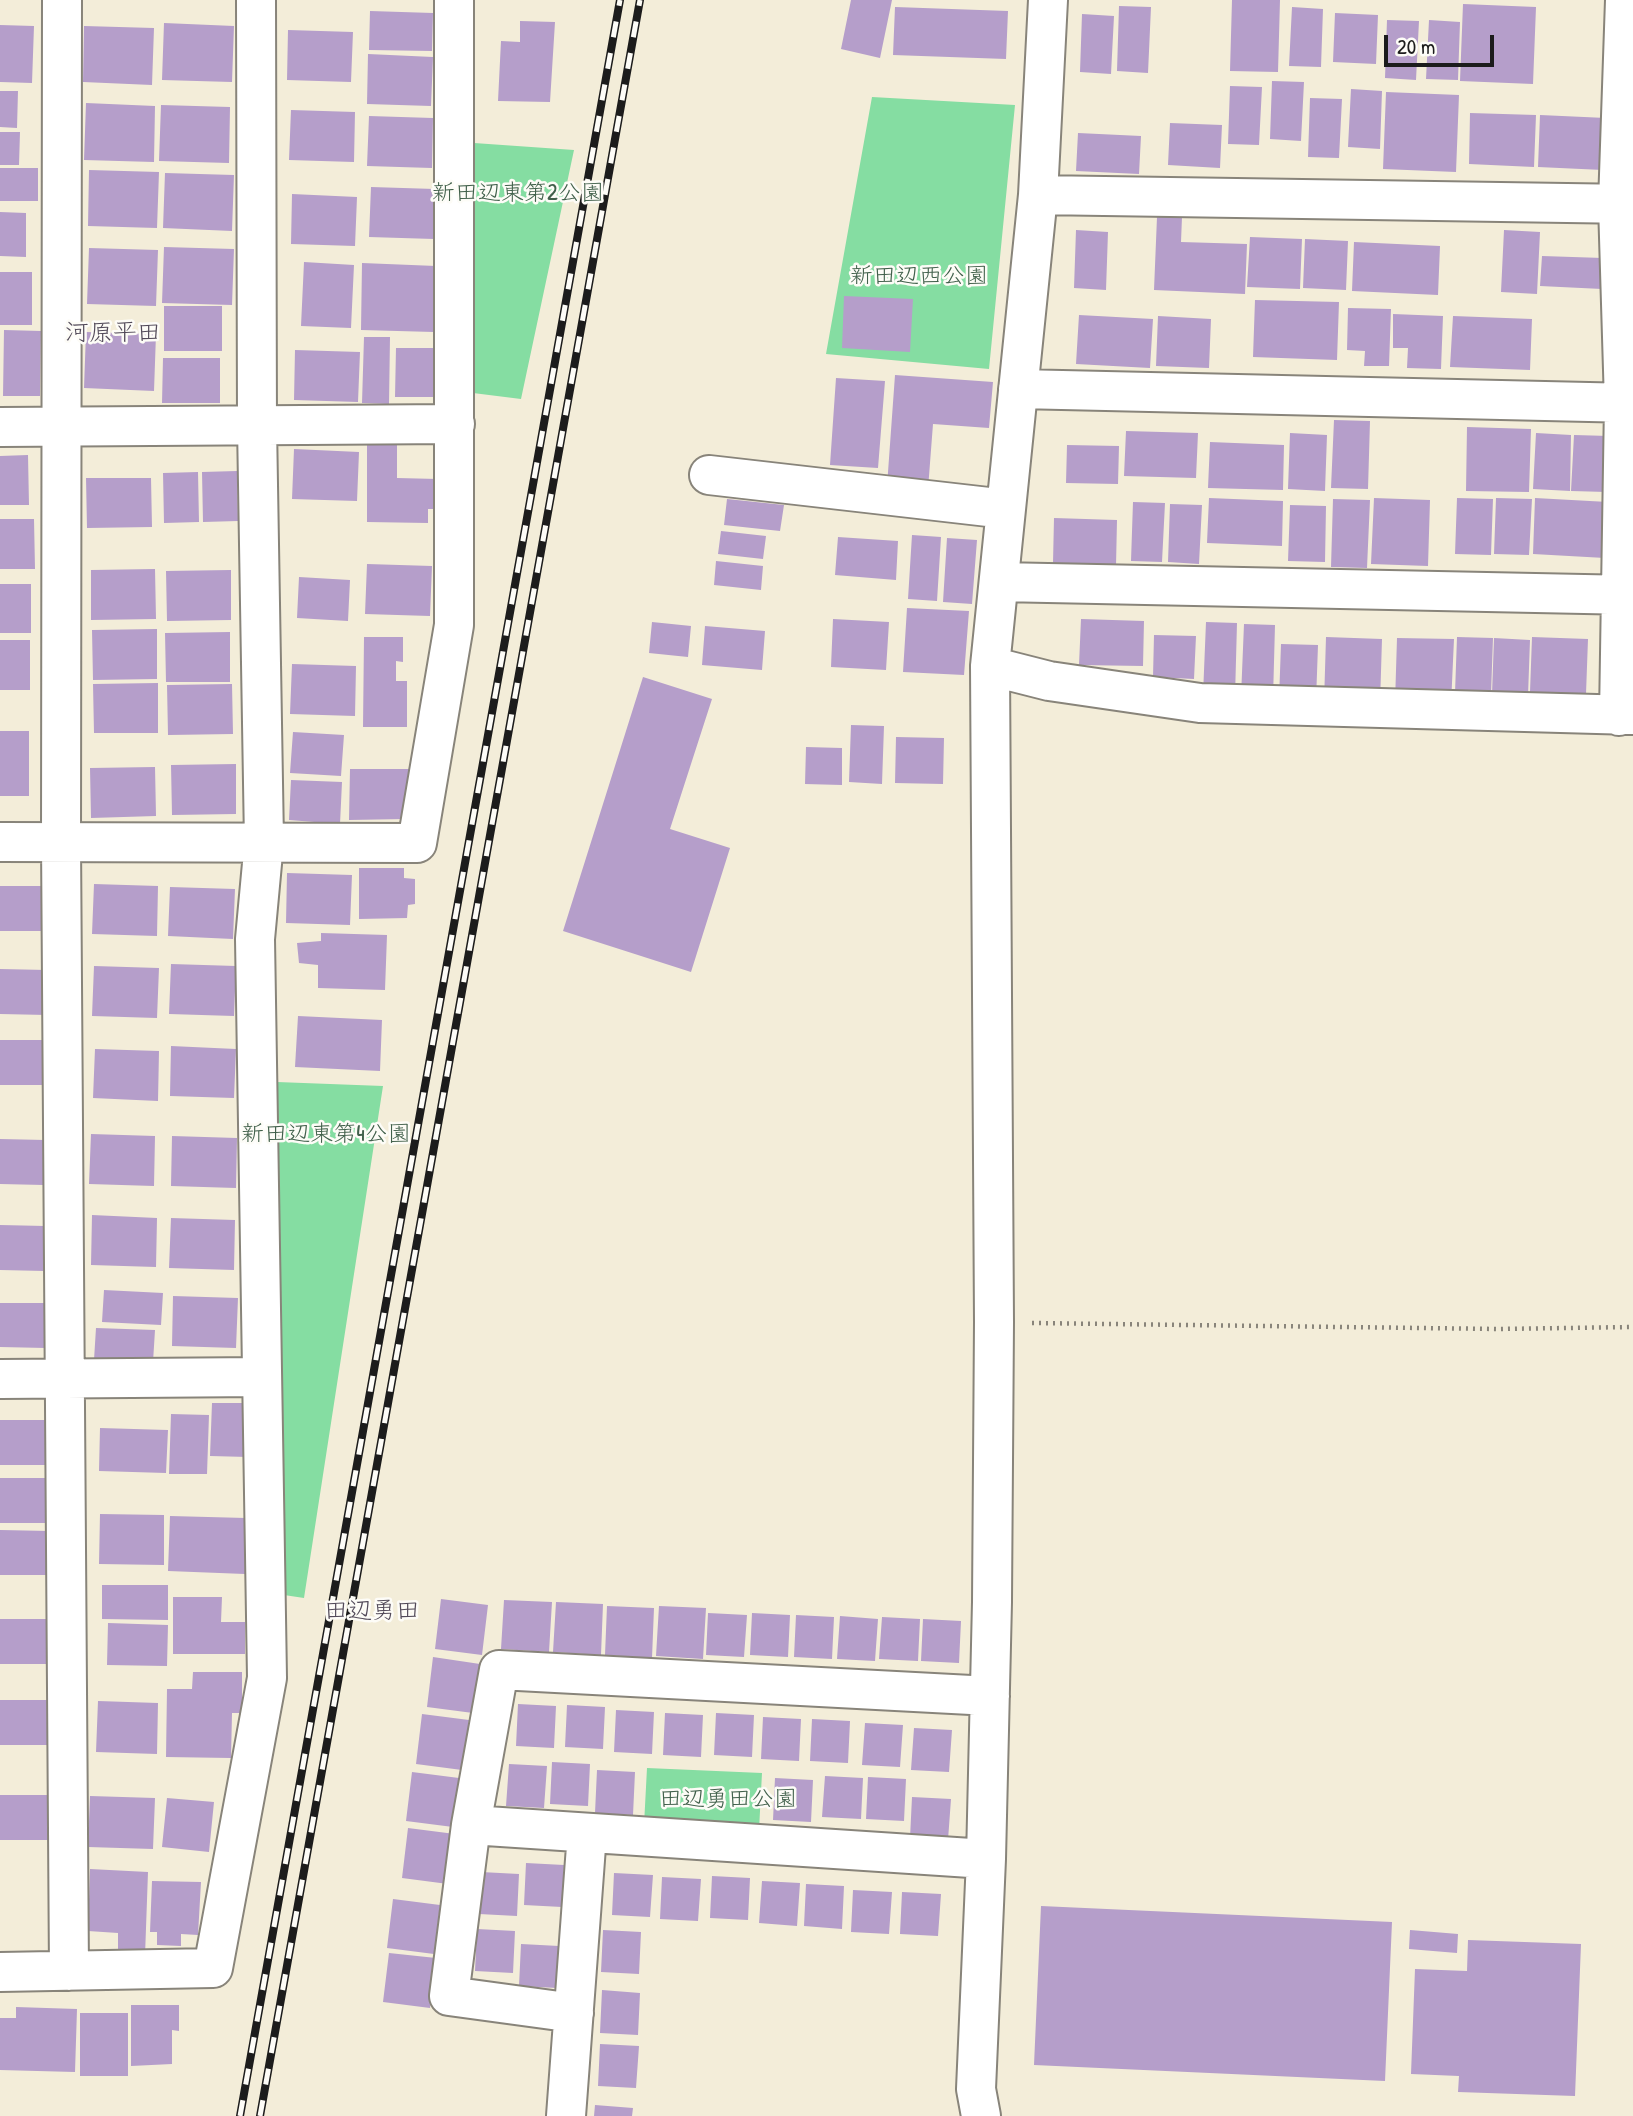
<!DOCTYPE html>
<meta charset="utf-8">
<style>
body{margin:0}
#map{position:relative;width:1633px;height:2116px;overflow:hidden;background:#f3edd9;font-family:"Patrick Hand",sans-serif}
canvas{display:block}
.scale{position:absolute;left:1384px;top:35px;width:110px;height:32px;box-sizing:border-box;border:4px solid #1c1c1c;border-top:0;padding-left:9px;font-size:21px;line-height:24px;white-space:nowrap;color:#1c1c1c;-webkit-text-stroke:5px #fdfcf7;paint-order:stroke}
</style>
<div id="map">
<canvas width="1633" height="2116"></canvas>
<div class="scale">20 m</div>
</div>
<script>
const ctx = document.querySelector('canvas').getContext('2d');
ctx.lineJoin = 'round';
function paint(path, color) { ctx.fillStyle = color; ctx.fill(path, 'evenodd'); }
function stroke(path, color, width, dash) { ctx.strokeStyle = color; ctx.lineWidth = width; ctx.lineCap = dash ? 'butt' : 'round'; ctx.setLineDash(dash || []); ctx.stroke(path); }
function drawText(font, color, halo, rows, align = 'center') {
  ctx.font = font + ' "Patrick Hand","Klee One",sans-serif'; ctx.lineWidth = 5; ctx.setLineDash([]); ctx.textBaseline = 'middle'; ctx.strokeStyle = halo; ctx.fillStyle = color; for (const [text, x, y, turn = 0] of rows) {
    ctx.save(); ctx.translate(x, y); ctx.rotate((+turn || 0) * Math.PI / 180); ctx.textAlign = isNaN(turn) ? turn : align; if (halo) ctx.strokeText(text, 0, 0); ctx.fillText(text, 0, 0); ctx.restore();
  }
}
const green = new Path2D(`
 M872 97 1015 105 989 369 826 354Z
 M474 143 574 150 521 399 473 393Z
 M277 1082 383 1086 304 1598 284 1595Z
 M647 1768 762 1773 759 1830 644 1825Z`);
const building = new Path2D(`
 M851 0H892L880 58 841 49Z
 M1232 0H1280L1278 72 1230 71Z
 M1463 4 1536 7 1533 84 1460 81Z
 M1119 6 1151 7 1148 73 1117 71Z
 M895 7 1008 11 1006 59 893 55Z
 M1292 7 1323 9 1321 67 1289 66Z
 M370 11 433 13 432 51 369 50Z
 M1335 13 1378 15 1376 64 1333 62Z
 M1082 14 1114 16 1111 74 1080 72Z
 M1387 20 1419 21 1416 80 1385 78Z
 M1429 20 1460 22 1458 80 1426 79Z
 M520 21 555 22 550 102 498 101 501 41 520 42Z
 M164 23 234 26 232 82 162 80Z
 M0 25 34 26 32 83 0 82Z
 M84 26 154 28 152 85 83 82Z
 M288 30 353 32 351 82 287 80Z
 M368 54 433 57 431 106 367 104Z
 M1272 81 1304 82 1301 141 1270 139Z
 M1230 86 1262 87 1259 145 1228 144Z
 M1351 89 1382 91 1380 149 1348 147Z
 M0 91H18L17 128 0 127Z
 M1386 92 1459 95 1456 172 1383 169Z
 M1310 98 1342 99 1339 158 1308 157Z
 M86 103 155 106 154 162 84 160Z
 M161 105 230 107 229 163 159 161Z
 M291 110 355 112 354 162 289 160Z
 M1470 113 1536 115 1534 167 1469 164Z
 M1540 115 1606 118 1603 170 1538 167Z
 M369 116 433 118 432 168 367 166Z
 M1170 123 1222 125 1220 168 1168 165Z
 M0 132H20L19 165H0Z
 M1078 133 1141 136 1139 174 1076 171Z
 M0 168H38V201H0Z
 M89 170 159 172 157 228 88 226Z
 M165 173 234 175 232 231 163 228Z
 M371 187 435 189 434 239 369 237Z
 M292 194 357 197 355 246 291 244Z
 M0 212 26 213V257L0 256Z
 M1157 217H1182L1181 242 1247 244 1245 294 1154 290Z
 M1076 230 1108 232 1106 290 1074 288Z
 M1504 230 1540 232 1537 294 1501 292Z
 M1250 237 1302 239 1300 289 1247 287Z
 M1305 239 1348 241 1346 290 1303 288Z
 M1354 242 1440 246 1438 295 1352 291Z
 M164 247 234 249 232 305 162 303Z
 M89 248 158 250 156 306 87 304Z
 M1542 256 1603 258 1602 289 1540 286Z
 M304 262 354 265 351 328 301 326Z
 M362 263 436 266 434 332 361 330Z
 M0 272H32V325H0Z
 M844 296 913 299 910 352 842 348Z
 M1255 300 1339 302 1337 360 1253 357Z
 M164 306H222V351H164Z
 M1348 308 1391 309 1389 366H1364L1365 351 1347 350Z
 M1393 314 1443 316 1441 369 1407 368 1408 348H1393Z
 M1079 315 1153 319 1150 368 1076 364Z
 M1158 316 1211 319 1209 368 1156 366Z
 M1453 316 1532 319 1530 370 1450 367Z
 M4 330 41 331 40 396H3Z
 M86 332 156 334 154 391 84 388Z
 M364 337H390L389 404 362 403Z
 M396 348H434V397H395Z
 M295 350 360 352 358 402 294 400Z
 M163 358H220V403H162Z
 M895 375 993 382 989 428 933 424 928 489 887 486Z
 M836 378 885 381 878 468 830 465Z
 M1334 420 1370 421 1368 489 1331 488Z
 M1467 427 1531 429 1529 492 1466 491Z
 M1126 431 1198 433 1196 478 1124 476Z
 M1290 433 1327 435 1325 491 1288 489Z
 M1536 433 1571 435 1570 491 1533 489Z
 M1574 435 1609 436 1607 492 1571 491Z
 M367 441 397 442V478L438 479 439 509H428V523L367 522Z
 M1210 442 1284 445 1283 490 1208 488Z
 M1067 445 1119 446 1118 484 1066 483Z
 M294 449 359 452 357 501 292 499Z
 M28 455 29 505H0V456Z
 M237 471 238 521 203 522 202 472Z
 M198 472 199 522 164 523 163 473Z
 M86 478H151L152 527 87 528Z
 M1209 498 1283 501 1282 546 1207 543Z
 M1374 498 1430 500 1428 566 1371 564Z
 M1457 498 1493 499 1491 555 1455 554Z
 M1496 498 1532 499 1529 555 1494 554Z
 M1535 498 1608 502 1605 558 1533 554Z
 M727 499 784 505 780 531 724 525Z
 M1333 499 1370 500 1367 568 1331 567Z
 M1133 502 1165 503 1162 562 1131 561Z
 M1170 504 1202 505 1199 564 1168 562Z
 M1290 505 1326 506 1325 562 1288 561Z
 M1054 518 1117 520 1116 566 1053 563Z
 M0 519H34L35 569H0Z
 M721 531 766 536 763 559 718 554Z
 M912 535 941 537 937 601 908 599Z
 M838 537 898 541 896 580 835 575Z
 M947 538 977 540 972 604 943 602Z
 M716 561 763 566 761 590 714 585Z
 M367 564 432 566 430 616 365 614Z
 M155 569 156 619 91 620V570Z
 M231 570V620L167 621 166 571Z
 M299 577 350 580 348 621 297 618Z
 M0 584H31V633H0Z
 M907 608 969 611 964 675 903 672Z
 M833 619 889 622 886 670 831 667Z
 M1081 619 1144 621 1143 666 1079 665Z
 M652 622 691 626 688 657 649 653Z
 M1206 622 1237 623 1235 697 1203 695Z
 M1244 624 1275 625 1273 699 1241 697Z
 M705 626 765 631 762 670 702 665Z
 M157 629V679L93 680 92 630Z
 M230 632V682H166L165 633Z
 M1154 635 1196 636 1194 679 1153 677Z
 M364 637H403V662L396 661V681H407V727H363Z
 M1326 637 1382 639 1380 704 1324 703Z
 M1457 637 1493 638 1491 694 1455 693Z
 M1532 637 1588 639 1586 694 1530 692Z
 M1397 638 1454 639 1451 705 1395 703Z
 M1494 638 1530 640 1528 696 1492 694Z
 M0 640H30V690H0Z
 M1281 644 1318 645 1316 701 1279 700Z
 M292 664 356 666 355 716 290 714Z
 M643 677 712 699 670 829 730 848 691 972 563 931Z
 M158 683V733H94L93 684Z
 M232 684 233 734 168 735 167 685Z
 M851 725 884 726 882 784 849 782Z
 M0 731H29V796H0Z
 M293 732 344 735 341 776 290 773Z
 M896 737 944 738 943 784 895 783Z
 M806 747 842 748V785L805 784Z
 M236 764V814L172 815 171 765Z
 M155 767 156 816 91 818 90 768Z
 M350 769H412V791L405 792V819L349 820Z
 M291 780 342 782 340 824 289 820Z
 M359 868H404V878L415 879V904L408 905 407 918 359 919Z
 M287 873 352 875 350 925 286 923Z
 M94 884 158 886 157 936 92 934Z
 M0 886H47L46 931H0Z
 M170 887 235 889 233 939 168 936Z
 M321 933 387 935 385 990 318 988V965L299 963 297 943 321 941Z
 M171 964 236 966 234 1016 169 1014Z
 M94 966 159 968 157 1018 92 1016Z
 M0 969 47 970V1015L0 1014Z
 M298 1016 382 1020 380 1071 295 1067Z
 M0 1040H43L42 1085H0Z
 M171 1046 236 1049 234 1098 170 1096Z
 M95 1049 159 1051 158 1101 93 1098Z
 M91 1134 155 1136 154 1186 89 1184Z
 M172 1136 237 1138 236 1188 171 1186Z
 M0 1139 45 1140 44 1185 0 1184Z
 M92 1215 157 1218 156 1267 91 1265Z
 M171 1218 235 1220 234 1270 169 1268Z
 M0 1225 45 1226V1271L0 1270Z
 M104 1290 163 1293 161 1325 102 1322Z
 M173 1296 238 1298 236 1348 172 1346Z
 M0 1303H47L46 1348 0 1347Z
 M96 1328 155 1330 153 1362 94 1360Z
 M212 1403H249L248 1457 210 1456Z
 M171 1414 209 1415 207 1474H169Z
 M0 1420H51L50 1465H0Z
 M100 1428 168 1430 166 1473 99 1471Z
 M0 1478H49V1523H0Z
 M100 1514 164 1515V1565L99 1564Z
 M170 1516 246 1518 245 1574 168 1571Z
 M0 1530 49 1531 48 1575H0Z
 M102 1585H168V1620L102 1619Z
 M173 1597H222L221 1622H245V1654H173Z
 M441 1599 488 1605 482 1655 435 1649Z
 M504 1600 552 1602 549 1652 501 1649Z
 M556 1602 603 1604 601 1655 553 1652Z
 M607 1606 654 1608 652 1658 605 1655Z
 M659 1606 706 1608 703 1659 656 1656Z
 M708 1613 747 1615 744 1657 706 1655Z
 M752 1613 790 1615 788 1657 750 1655Z
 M796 1615 834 1617 832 1659 794 1657Z
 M840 1616 878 1619 875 1661 837 1659Z
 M882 1617 920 1619 918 1661 879 1659Z
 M0 1619H47L46 1664H0Z
 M923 1619 961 1621 959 1663 921 1661Z
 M108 1623 168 1625 167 1666 107 1665Z
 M433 1657 480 1664 473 1713 427 1707Z
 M193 1672H242V1713H232L231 1758 166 1757 167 1689H192Z
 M0 1700H50V1745H0Z
 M98 1701 158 1703 157 1754 96 1752Z
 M518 1704 556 1706 554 1748 516 1746Z
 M567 1705 605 1707 603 1749 565 1747Z
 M616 1710 654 1712 652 1754 614 1752Z
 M665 1713 703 1715 701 1757 663 1755Z
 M716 1713 754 1715 752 1757 714 1755Z
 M422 1714 469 1720 462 1770 416 1764Z
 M763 1717 801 1719 799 1761 761 1759Z
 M812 1719 850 1721 848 1763 810 1761Z
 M865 1723 903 1725 900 1767 862 1765Z
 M914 1728 952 1730 949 1772 911 1770Z
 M552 1762 590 1764 588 1806 550 1804Z
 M509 1764 547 1766 544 1808 506 1806Z
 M597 1770 635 1772 633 1815 595 1813Z
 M412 1772 459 1778 453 1827 406 1821Z
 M825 1776 863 1778 861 1819 822 1817Z
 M868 1777 906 1779 904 1821 866 1819Z
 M775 1778 813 1780 811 1822 773 1820Z
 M0 1795H50V1840H0Z
 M90 1796 155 1798 153 1849 88 1847Z
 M912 1797 951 1799 948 1840 910 1838Z
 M167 1798 214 1802 209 1852 162 1847Z
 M408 1828 455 1834 448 1884 402 1878Z
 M526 1863 564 1865 562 1907 524 1905Z
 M90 1869 148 1872 145 1956 118 1954V1933L88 1931Z
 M481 1872 519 1874 517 1916 479 1914Z
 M614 1873 653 1875 650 1917 612 1915Z
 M712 1876 750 1878 748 1920 710 1918Z
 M662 1877 701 1879 698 1921 660 1919Z
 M152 1881 201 1882 198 1935 181 1934V1946L157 1945V1932H150Z
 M762 1881 800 1883 797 1926 759 1923Z
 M806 1884 844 1886 842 1929 804 1926Z
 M853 1890 892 1892 889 1934 851 1932Z
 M902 1892 941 1894 938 1936 900 1934Z
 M393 1899 440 1905 434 1954 387 1948Z
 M1041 1906 1392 1922 1385 2081 1034 2065Z
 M477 1929 515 1931 513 1973 475 1971Z
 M603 1930 641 1932 639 1974 601 1972Z
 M1410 1930 1458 1934 1457 1953 1409 1949Z
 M1468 1940 1581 1944 1575 2096 1458 2092 1459 2076 1411 2074 1415 1969 1467 1971Z
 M521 1944 559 1946 557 1988 519 1986Z
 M389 1953 436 1958 430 2008 383 2002Z
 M602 1990 640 1993 638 2035 600 2033Z
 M131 2005H179V2031L172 2030V2064L131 2066Z
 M16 2007 77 2009 75 2072 0 2070V2018H16Z
 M80 2013H128V2076H80Z
 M600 2044 639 2046 636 2088 598 2086Z
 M595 2105 633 2108 632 2116H594Z`);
const path = new Path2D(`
 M1032 1323 1498 1329 1633 1327`);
const minor = new Path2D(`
 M62 0 61 842 69 1971
 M1038 195 1633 204
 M1018 389 1633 403
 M0 427 455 424
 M709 475 1006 509
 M999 582 1633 595
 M990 666 1049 681 1200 703 1633 715
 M1619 716 1624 403 1618 204 1625 0
 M0 842 417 843 454 625V0
 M0 1379 262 1377
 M471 1825 986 1859
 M0 1972 213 1968 267 1678 255 939 264 842 257 425 256 0
 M574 2013 449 1996 471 1825 499 1670 990 1696
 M566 2116 587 1833
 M981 2116 976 2089 986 1859 992 1602 994 1322 990 666 1038 195 1048 0`);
const rail = new Path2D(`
 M240 2116 620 0
 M260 2116 640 0`);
const parkNames = [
 ["新田辺東第2公園",518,194],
 ["新田辺西公園",919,277],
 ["新田辺東第4公園",326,1135],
 ["田辺勇田公園",728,1800]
];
const neighbourhoodNames = [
 ["河原平田",113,334],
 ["田辺勇田",372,1612]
];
paint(green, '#85dda2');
paint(building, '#b59eca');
stroke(minor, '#88847a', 42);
stroke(path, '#88847a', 4.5, [2, 5]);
stroke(minor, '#fff', 38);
stroke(rail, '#1c1c1c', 8);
stroke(rail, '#fdfcf7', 5, [16]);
drawText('23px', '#41604b', '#fdfcf7', parkNames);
drawText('24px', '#524a59', '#fdfcf7', neighbourhoodNames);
</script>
